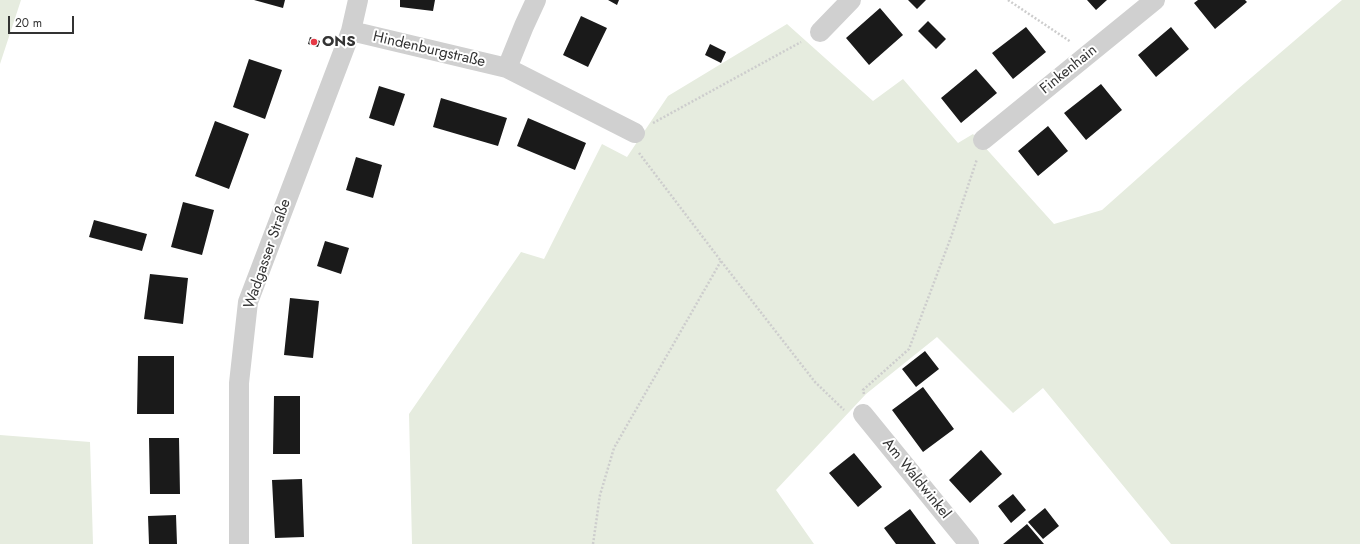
<!DOCTYPE html>
<meta charset="utf-8">
<style>
body{margin:0}
#map{position:relative;width:1360px;height:544px;overflow:hidden;background:#fff;font-family:Jost,sans-serif}
canvas{display:block}
.scale{position:absolute;left:8px;top:16px;width:66px;height:18px;box-sizing:border-box;border:2px solid #333;border-top:0;padding-left:5px;font-size:12px;line-height:14px;white-space:nowrap;color:#333;-webkit-text-stroke:3px #fff;paint-order:stroke}
</style>
<div id="map">
<canvas width="1360" height="544"></canvas>
<div class="scale">20 m</div>
</div>
<script>
const ctx = document.querySelector('canvas').getContext('2d');
ctx.lineJoin = 'round';
function paint(path, color) { ctx.fillStyle = color; ctx.fill(path, 'evenodd'); }
function stroke(path, color, width, dash) { ctx.strokeStyle = color; ctx.lineWidth = width; ctx.lineCap = dash ? 'butt' : 'round'; ctx.setLineDash(dash || []); ctx.stroke(path); }
function drawText(font, color, halo, rows, align = 'center') {
  ctx.font = font + ' Jost,sans-serif'; ctx.lineWidth = 4; ctx.setLineDash([]); ctx.textBaseline = 'middle'; ctx.strokeStyle = halo; ctx.fillStyle = color; for (const [text, x, y, turn = 0] of rows) {
    ctx.save(); ctx.translate(x, y); ctx.rotate((+turn || 0) * Math.PI / 180); ctx.textAlign = isNaN(turn) ? turn : align; if (halo) ctx.strokeText(text, 0, 0); ctx.fillText(text, 0, 0); ctx.restore();
  }
}
const green = new Path2D(`
 M0 0H21L0 64Z
 M1342 0H1360V544H1171L1043 388 1013 413 937 337 866 394 776 490 814 544H412L409 414 521 252 544 259 602 144 627 157 668 96 787 24 873 101 903 79 958 143 973 134 1054 224 1102 210 1238 89Z
 M0 435 90 442 93 544H0Z`);
const building = new Path2D(`
 M254 0H285L283 8Z
 M400 0H435L433 11 400 7Z
 M608 0H619L617 5Z
 M908 0H926L917 9Z
 M1087 0H1107L1096 10Z
 M1198 0H1245L1247 2 1215 29 1194 3Z
 M880 8 903 35 869 65 846 38Z
 M581 16 607 28 588 67 563 55Z
 M928 21 946 39 936 49 918 31Z
 M1026 27 1046 52 1013 79 992 53Z
 M1171 27 1189 49 1156 77 1138 55Z
 M310 37 320 41 318 47 308 44Z
 M710 44 726 52 721 63 705 55Z
 M249 59 282 70 265 119 233 107Z
 M976 69 997 93 961 123 941 98Z
 M1101 84 1122 110 1086 140 1064 113Z
 M379 86 405 94 394 126 369 118Z
 M441 98 507 118 498 146 433 127Z
 M528 118 586 143 575 170 517 146Z
 M215 121 249 134 229 189 195 176Z
 M1048 126 1068 151 1038 176 1018 151Z
 M356 157 382 165 373 198 346 190Z
 M183 202 214 210 202 255 171 247Z
 M94 220 147 234 142 251 89 237Z
 M325 241 349 248 341 274 317 266Z
 M150 274 188 278 183 324 144 319Z
 M290 298 319 301 313 358 284 355Z
 M925 351 939 369 916 387 902 369Z
 M138 356H174V414H137Z
 M923 387 954 429 923 452 892 410Z
 M274 396H300V454H273Z
 M149 438H179L180 494H150Z
 M981 450 1002 474 970 503 949 480Z
 M854 453 882 487 858 507 829 473Z
 M302 479 304 537 275 538 272 480Z
 M1013 494 1026 510 1011 523 998 506Z
 M1045 508 1059 526 1043 539 1028 522Z
 M910 509 936 544H896L884 528Z
 M176 515 177 544H149L148 516Z
 M1027 524 1044 544H1003Z`);
const path = new Path2D(`
 M1008 0 1071 42
 M653 123 801 42
 M639 153 721 261 815 382 844 410
 M864 394 863 390 909 349 951 237 977 159
 M593 544 600 495 614 448 721 261`);
const street = new Path2D(`
 M351 31 507 68 524 26 536 0
 M820 32 851 0
 M507 68 635 133
 M983 140 1155 0
 M863 414 969 544
 M239 544V383L248 302 351 31 358 0`);
const markers = [
 [314,42,4,"#e63946"]
];
const poiNames = [
 ["ONS",322,42]
];
const streetNames = [
 ["Hindenburgstraße",429,50,13],
 ["Finkenhain",1069,70,-39],
 ["Wadgasser Straße",268,254,-71],
 ["Am Waldwinkel",916,479,51]
];
paint(green, '#e6ecdf');
paint(building, '#1a1a1a');
stroke(path, '#cdcdcd', 2.5, [2, 2]);
stroke(street, '#d0d0d0', 20);
for (const [x, y, r, color] of markers) { const dot = new Path2D(); dot.arc(x, y, r, 0, 2 * Math.PI); ctx.fillStyle = color; ctx.fill(dot); stroke(dot, '#fff', 1.5); }
drawText('bold 15px', '#333', '#fff', poiNames, 'left');
drawText('15px', '#333', '#fff', streetNames);
</script>
